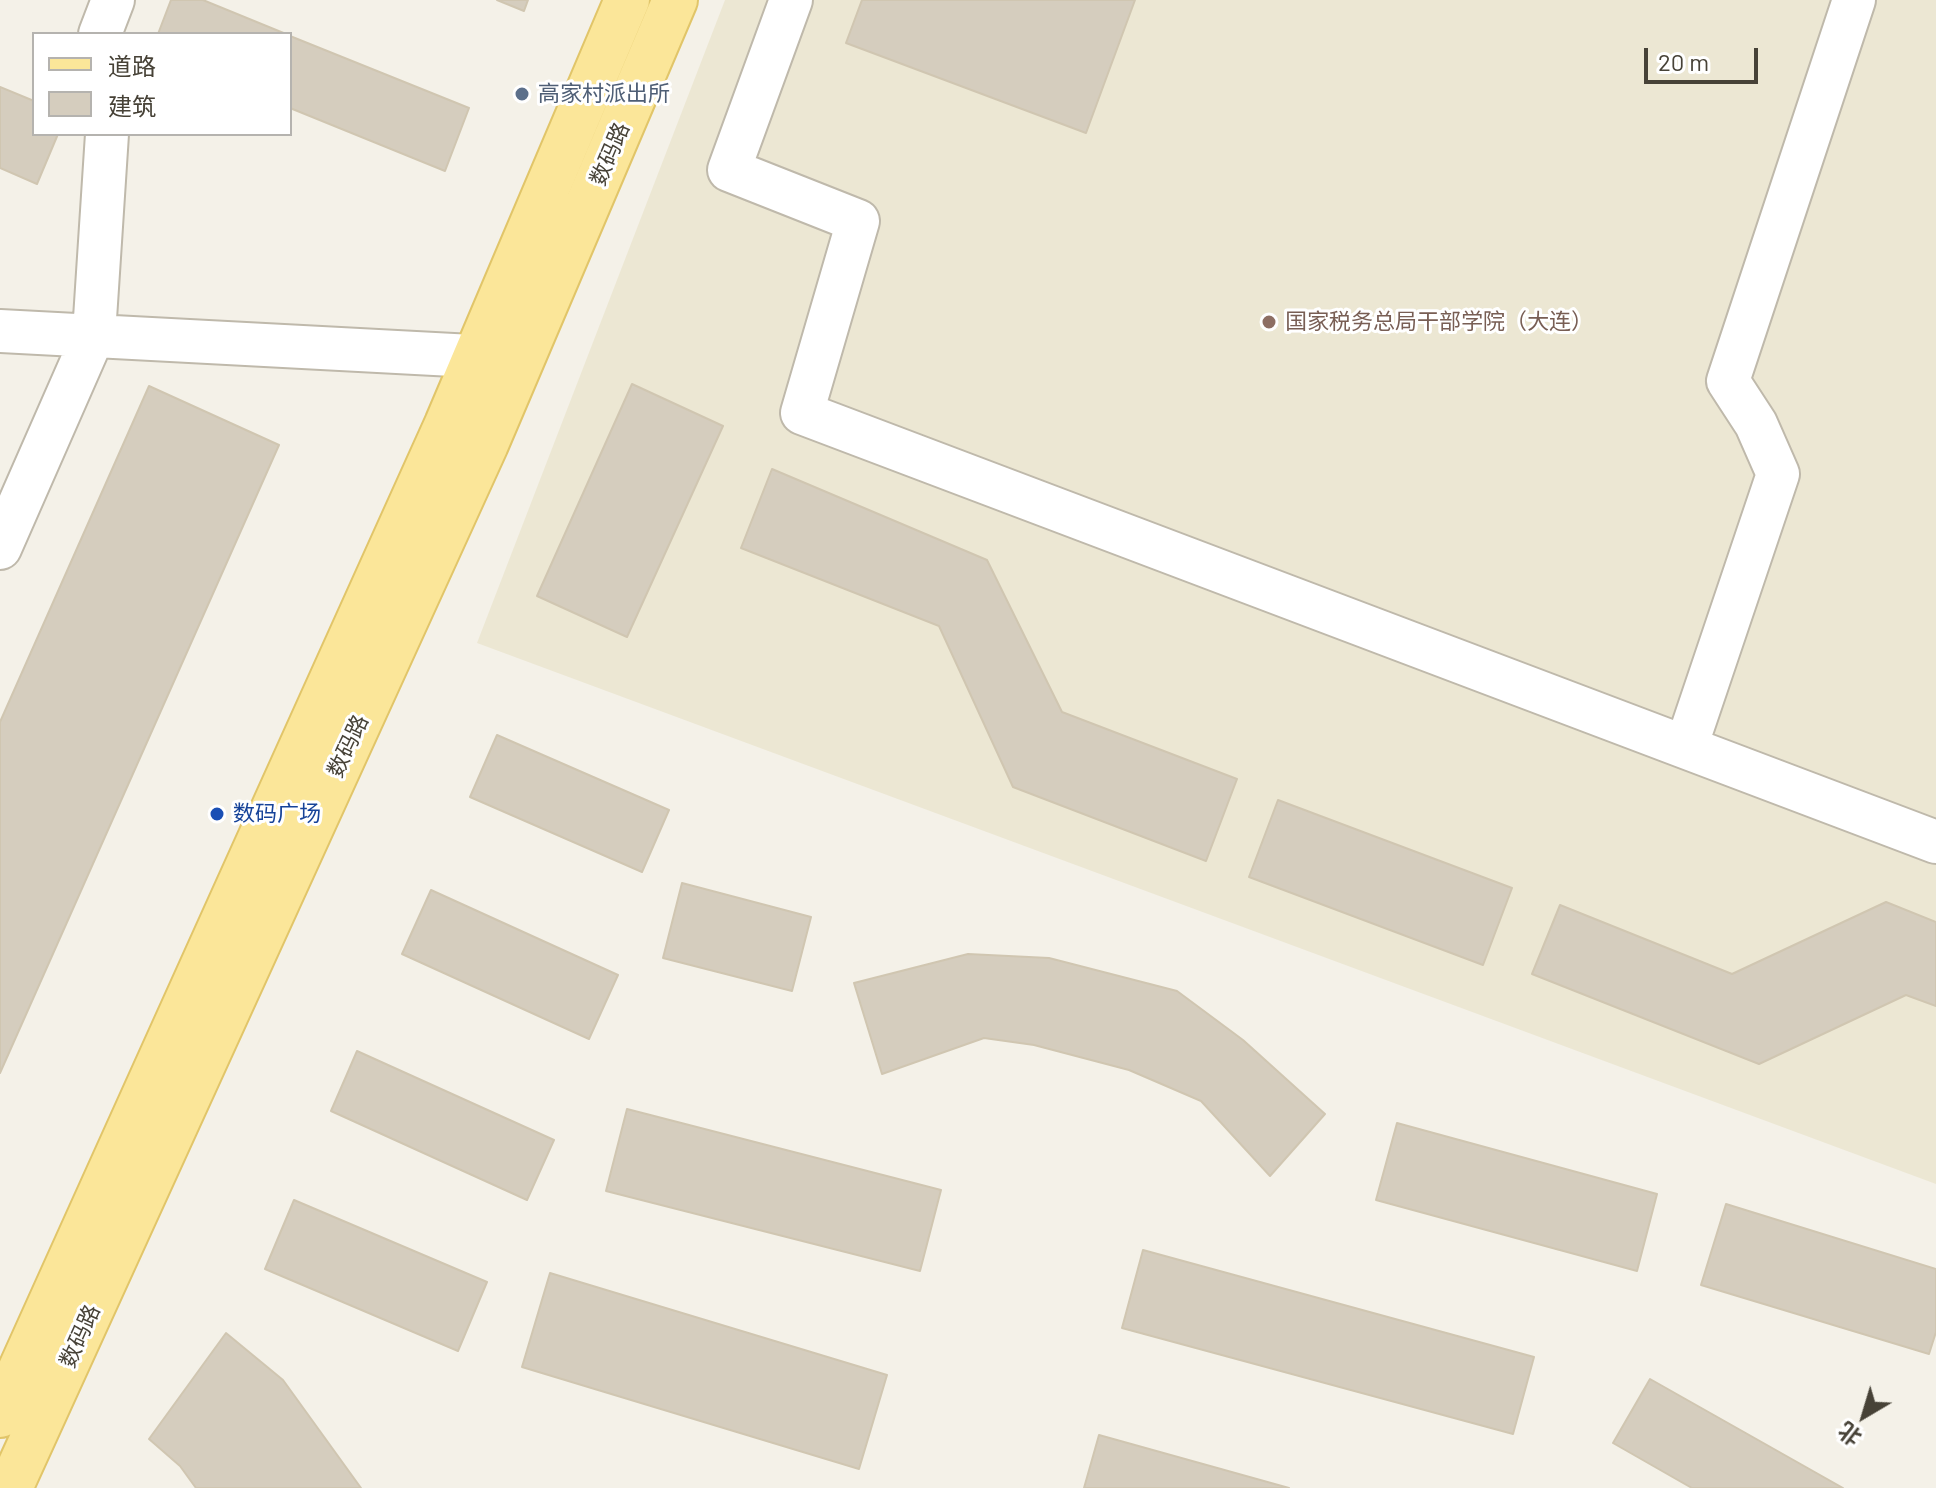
<!DOCTYPE html>
<meta charset="utf-8">
<style>
body{margin:0}
#map{position:relative;width:1936px;height:1488px;overflow:hidden;background:#f4f1e8;font-family:Barlow,"Noto Sans SC",sans-serif}
canvas{display:block}
.legend{position:absolute;left:32px;top:32px;width:260px;height:104px;box-sizing:border-box;background:#fff;border:2px solid #b5b3af;margin:0;padding:10px 14px;list-style:none;font-size:24px;color:#474237}
.legend li{display:flex;align-items:center;gap:16px;height:40px}
.legend b{width:40px;border:2px solid #b5b3af}
.north{position:absolute;left:1824px;top:1376px;width:80px;height:80px;-webkit-text-stroke:6px #fff;paint-order:stroke;rotate:218deg;font-size:22px;font-weight:700;line-height:32px;text-align:center;color:#474237}
.north::after{content:'';display:block;margin:auto;width:28px;height:36px;background:#474237;clip-path:polygon(50% 0,100% 100%,50% 72%,0 100%)}
.scale{position:absolute;left:1644px;top:48px;width:114px;height:36px;box-sizing:border-box;border:4px solid #474237;border-top:0;padding-left:10px;font-size:24px;line-height:28px;white-space:nowrap;color:#474237;-webkit-text-stroke:6px #fff;paint-order:stroke}
</style>
<div id="map">
<canvas width="1936" height="1488"></canvas>
<ul class="legend">
<li><b style="height:10px;background:#fbe699"></b>道路</li>
<li><b style="height:22px;background:#d5cdbe"></b>建筑</li>
</ul>
<div class="north">北</div>
<div class="scale">20 m</div>
</div>
<script>
const ctx = document.querySelector('canvas').getContext('2d');
ctx.lineJoin = 'round';
function paint(path, color) { ctx.fillStyle = color; ctx.fill(path, 'evenodd'); }
function stroke(path, color, width, dash) { ctx.strokeStyle = color; ctx.lineWidth = width; ctx.lineCap = dash ? 'butt' : 'round'; ctx.setLineDash(dash || []); ctx.stroke(path); }
function drawText(font, color, halo, rows, align = 'center') {
  ctx.font = font + ' Barlow,"Noto Sans SC",sans-serif'; ctx.lineWidth = 6; ctx.setLineDash([]); ctx.textBaseline = 'middle'; ctx.strokeStyle = halo; ctx.fillStyle = color; for (const [text, x, y, turn = 0] of rows) {
    ctx.save(); ctx.translate(x, y); ctx.rotate((+turn || 0) * Math.PI / 180); ctx.textAlign = isNaN(turn) ? turn : align; if (halo) ctx.strokeText(text, 0, 0); ctx.fillText(text, 0, 0); ctx.restore();
  }
}
const education = new Path2D(`
 M725 0H1936V1184L477 643Z`);
const building = new Path2D(`
 M171 0H203L286 34H158Z
 M497 0H528L524 11Z
 M862 0H1135L1086 133 846 43Z
 M290 36 469 108 445 171 290 108Z
 M0 87 34 101V134H58L37 184 0 168Z
 M632 384 723 426 627 637 537 596Z
 M149 386 279 445 0 1073V722Z
 M772 469 987 560 1062 712 1237 779 1206 861 1013 787 939 626 741 548Z
 M497 735 669 810 642 872 470 797Z
 M1278 800 1512 888 1483 965 1249 877Z
 M682 883 811 917 792 991 663 958Z
 M431 890 618 975 589 1039 402 954Z
 M1886 902 1936 922V1006L1906 995 1759 1064 1532 974 1560 905 1732 974Z
 M968 954 1049 958 1177 991 1243 1040 1325 1114 1270 1176 1201 1101 1129 1070 1034 1045 984 1038 882 1074 854 983Z
 M357 1051 554 1140 527 1200 331 1111Z
 M627 1109 941 1190 920 1271 606 1191Z
 M1397 1123 1657 1194 1637 1271 1376 1200Z
 M294 1200 487 1282 458 1351 265 1269Z
 M1726 1204 1936 1269V1332L1929 1354 1701 1285Z
 M1143 1250 1534 1357 1513 1434 1122 1328Z
 M550 1273 887 1375 859 1469 522 1367Z
 M226 1333 283 1380 361 1488H196L180 1466 149 1439Z
 M1650 1379 1843 1488H1692L1613 1443Z
 M1099 1435 1289 1488H1084Z`);
const minor = new Path2D(`
 M791 0 729 170 858 221 802 413 1936 842
 M100 34 113 0
 M0 331 510 358
 M0 548 94 334 107 134
 M1686 747 1778 474 1756 424 1728 381 1854 0`);
const major = new Path2D(`
 M0 1415 447 424 627 0
 M10 1488 486 444 675 0`);
const markers = [
 [522,94,8,"#5c6f8a"],
 [1269,322,8,"#8d6e63"],
 [217,814,8,"#1a4fb4"]
];
const serviceNames = [
 ["高家村派出所",538,94]
];
const streetNames = [
 ["数码路",610,154,-67],
 ["数码路",348,746,-65],
 ["数码路",80,1336,-66]
];
const educationNames = [
 ["国家税务总局干部学院（大连）",1285,322]
];
const transitNames = [
 ["数码广场",233,814]
];
paint(education, '#ece7d3');
paint(building, '#d5cdbe');
stroke(building, '#d0c6b1', 2);
stroke(minor, '#bfb9ab', 46);
stroke(major, '#e1c569', 48);
stroke(minor, '#fff', 42);
stroke(major, '#fbe699', 44);
for (const [x, y, r, color] of markers) { const dot = new Path2D(); dot.arc(x, y, r, 0, 2 * Math.PI); ctx.fillStyle = color; ctx.fill(dot); stroke(dot, '#fff', 3); }
drawText('22px', '#4e5e75', '#fff', serviceNames, 'left');
drawText('22px', '#474237', '#fff', streetNames);
drawText('22px', '#785e54', '#fff', educationNames, 'left');
drawText('22px', '#164399', '#fff', transitNames, 'left');
</script>
